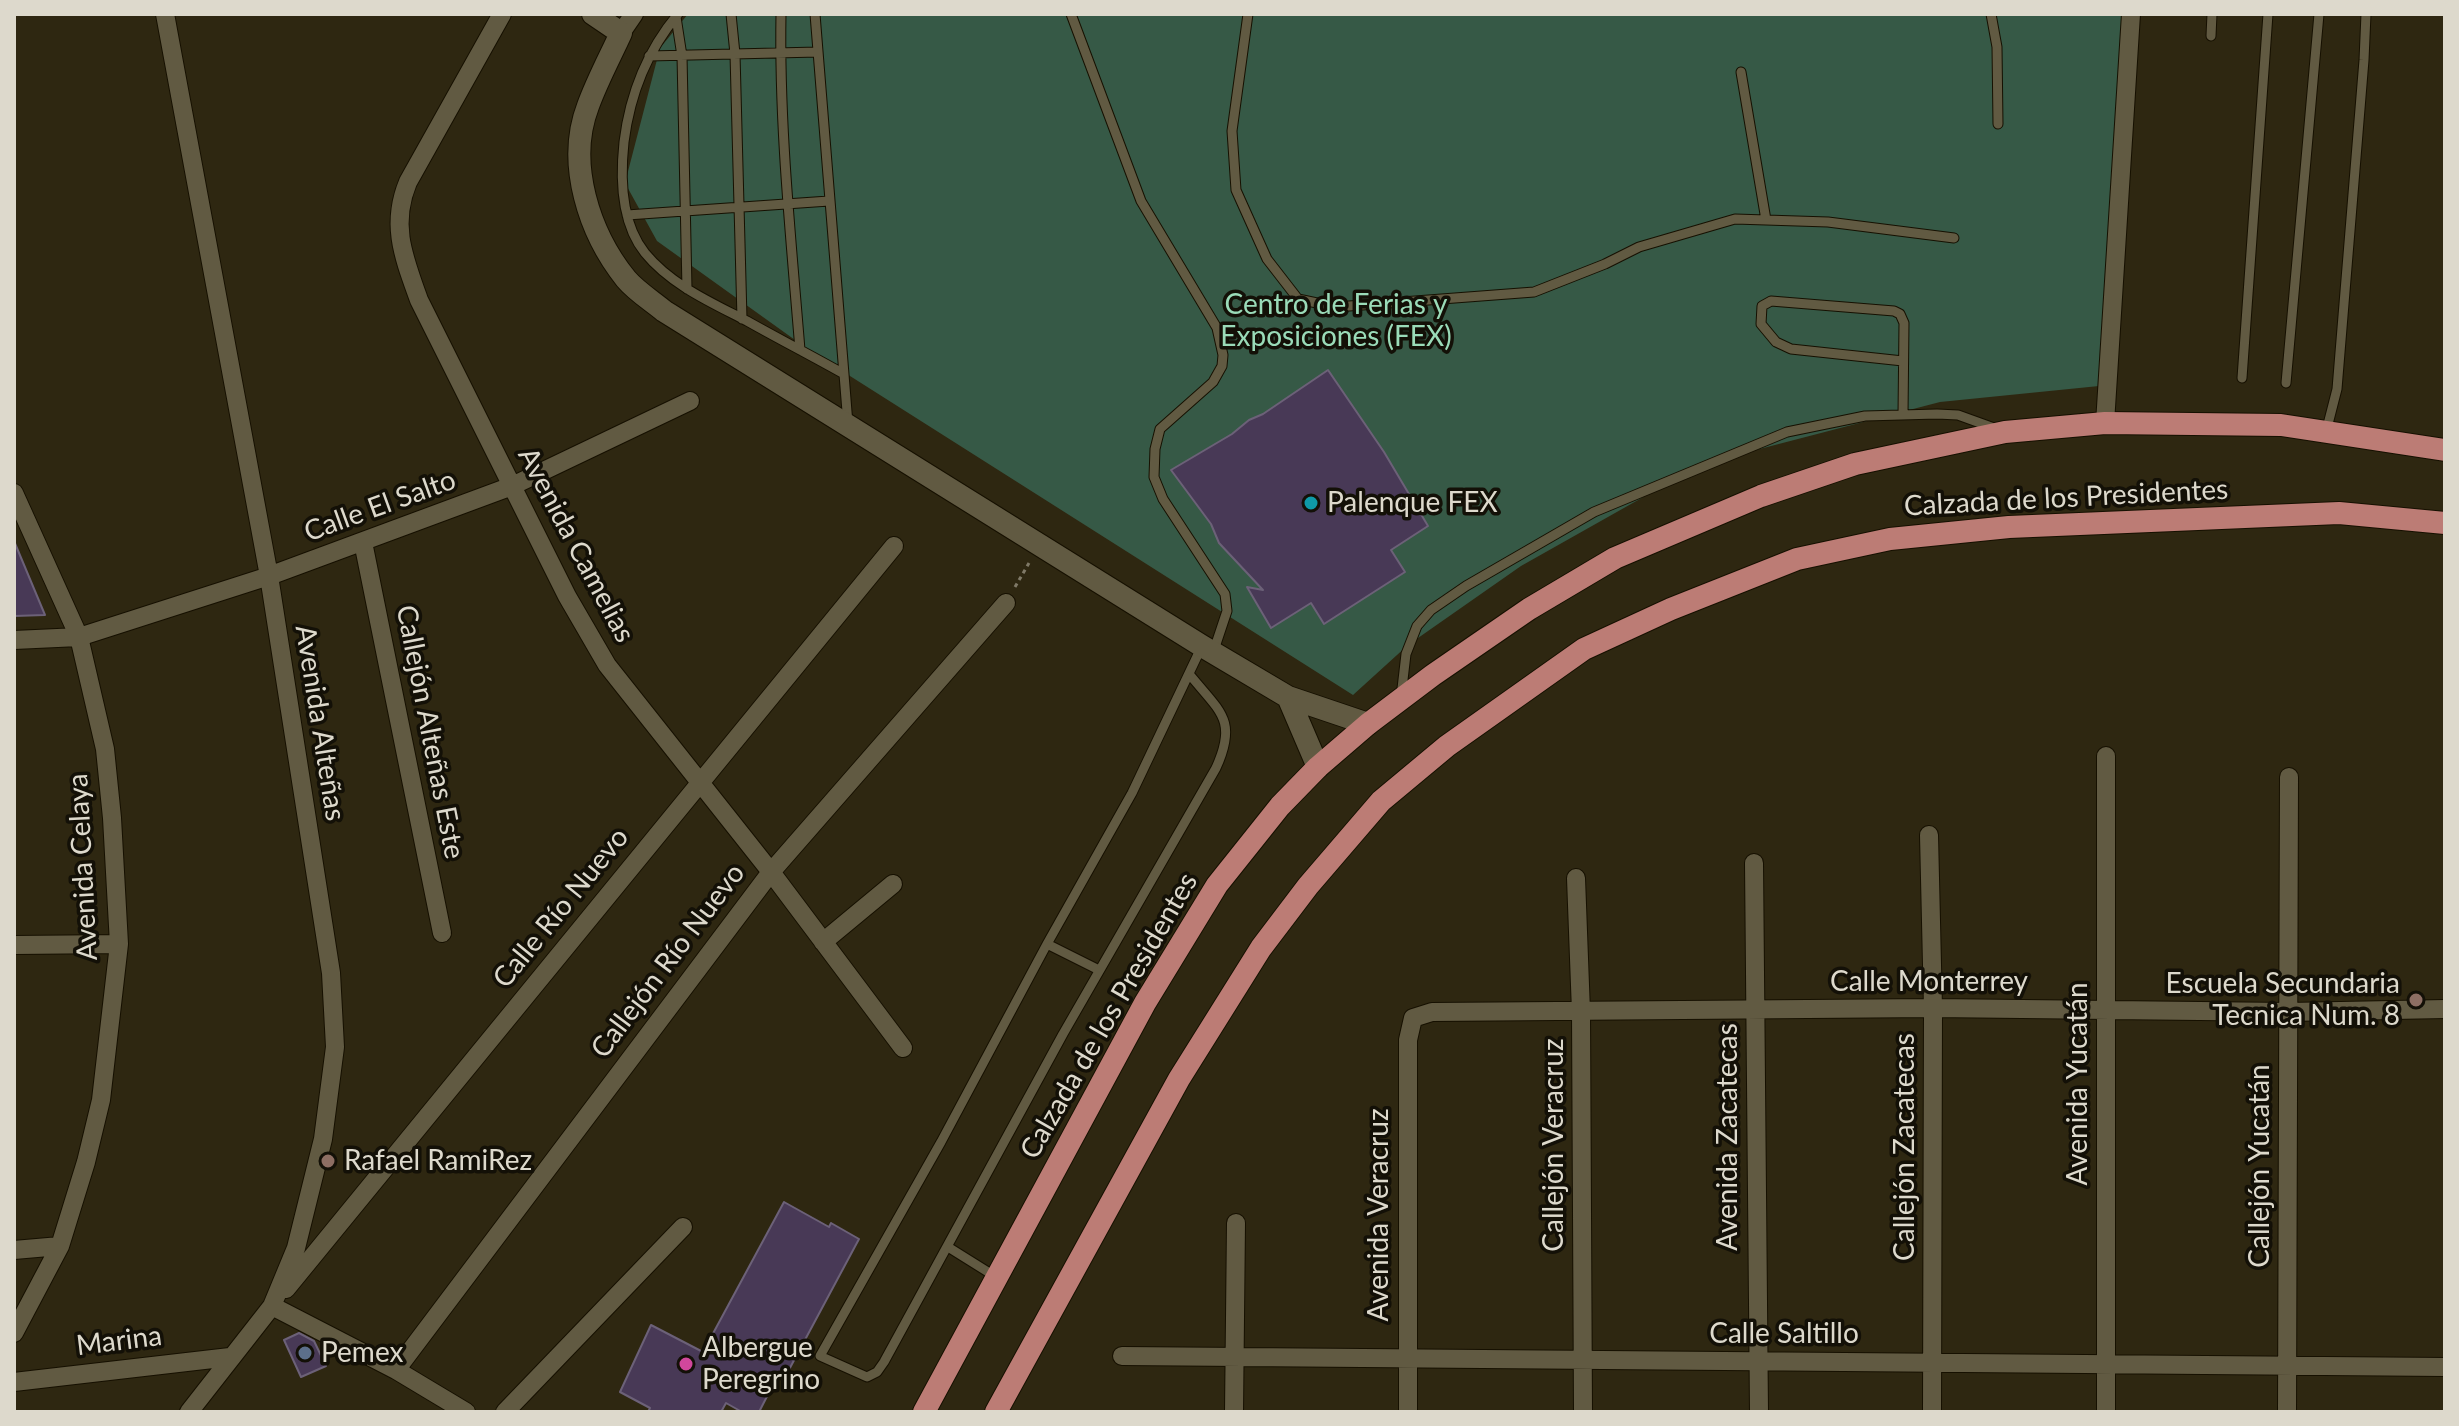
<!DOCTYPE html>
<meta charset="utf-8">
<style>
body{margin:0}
#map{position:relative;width:2459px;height:1426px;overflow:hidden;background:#2e2711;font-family:Lato,sans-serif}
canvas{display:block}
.frame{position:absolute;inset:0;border:16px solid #ddd9cc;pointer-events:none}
</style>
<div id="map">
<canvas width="2459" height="1426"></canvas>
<div class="frame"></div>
</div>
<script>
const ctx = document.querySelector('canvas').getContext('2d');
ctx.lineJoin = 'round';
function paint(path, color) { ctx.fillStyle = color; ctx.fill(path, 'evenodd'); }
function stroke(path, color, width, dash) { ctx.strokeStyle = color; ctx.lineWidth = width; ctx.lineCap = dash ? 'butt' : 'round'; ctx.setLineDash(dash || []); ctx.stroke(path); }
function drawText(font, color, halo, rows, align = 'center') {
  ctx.font = font + ' Lato,sans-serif'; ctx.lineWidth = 7; ctx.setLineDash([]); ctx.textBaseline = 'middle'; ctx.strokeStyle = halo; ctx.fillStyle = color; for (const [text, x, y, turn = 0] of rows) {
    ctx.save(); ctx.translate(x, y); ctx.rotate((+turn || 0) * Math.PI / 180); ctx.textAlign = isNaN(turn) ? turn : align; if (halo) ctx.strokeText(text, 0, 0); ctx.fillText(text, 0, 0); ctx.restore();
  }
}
const green = new Path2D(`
 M688 14H2131L2109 385 1940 402 1702 464 1521 566 1408 645 1353 695 809 350 657 241 625 183 660 48Z`);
const building = new Path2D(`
 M1328 370 1384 452 1428 526 1391 550 1405 572 1324 624 1311 603 1271 628 1247 587 1263 590 1219 543 1211 524 1171 470 1232 434 1249 420 1263 414Z
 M14 541 45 615 14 616Z
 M784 1202 829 1227 831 1223 859 1239 784 1379 778 1375 759 1412H742L726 1403 721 1412H648L650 1408 620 1392 651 1325 703 1352Z
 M299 1333 314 1341 326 1366 301 1377 284 1340Z`);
const path = new Path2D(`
 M1015 587 1029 563`);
const service = new Path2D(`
 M678 14C647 51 630 94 624 142 620 179 621 223 645 253 671 285 712 303 747 321 779 339 812 356 844 374
 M731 14 735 54 742 319
 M781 14C779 126 791 238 800 350
 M815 14 848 424
 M1071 14 1141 201 1217 328 1223 355 1222 366 1213 382 1160 429 1155 449 1154 477 1163 499 1225 594 1227 611 1214 650
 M1248 14 1232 131 1236 190 1267 259 1298 299 1336 307 1534 292 1605 264 1639 247 1735 219 1828 222 1954 238
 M1991 14 1997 47 1998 124
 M676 17 682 56 687 289
 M2211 36 2212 14
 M649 56 818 52
 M1741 72 1766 220
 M627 215 829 201
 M1903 361 1791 349 1776 342 1761 324 1762 306 1771 301 1894 311 1900 314 1904 323 1903 415
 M2242 378 2268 14
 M2286 383 2319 14
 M2326 432 2337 389 2364 60 2366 14
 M1190 675C1220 712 1238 720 1216 768L1063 1034 884 1362 877 1372 867 1377 820 1356 941 1142 1047 944 1132 793 1202 646
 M1401 697 1406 654 1417 626 1431 610 1466 586 1594 512 1787 432 1865 416 1937 414 1958 415 1994 428
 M1047 944 1099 970
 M948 1247 996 1277`);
const minor = new Path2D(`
 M165 14 269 576 331 973 335 1047 323 1139 296 1248 272 1306 189 1412
 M502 14 408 182C390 225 404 258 419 300L567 596 607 665 771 872 903 1048
 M621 33 634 14
 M2105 423 2131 14
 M14 493 79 637 105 749 112 818 119 944 101 1100 86 1162 60 1246 14 1333
 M363 542 442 933
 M14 640 79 637 269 576 512 486 690 401
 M1929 835 1933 1008 1932 1412
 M1754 863 1759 1412
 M1576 878 1581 1012 1583 1412
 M823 942 893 884
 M14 945 119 944
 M14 1250 60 1246
 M286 1289 894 546
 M272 1306 396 1370 466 1412
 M1122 1356 2445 1367
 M396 1370 771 872 1006 603
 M14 1382 230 1357
 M505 1412 683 1227
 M1234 1412 1236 1223
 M1408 1412V1040L1413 1018 1432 1012 1933 1008 2288 1012 2445 1009
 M2106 1412V756
 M2287 1412 2289 777`);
const tertiary = new Path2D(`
 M593 14 621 33C610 57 597 81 588 106 566 163 589 233 626 279 636 291 652 301 664 311L1202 646 1288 697 1368 724
 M1288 697 1318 767`);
const trunk = new Path2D(`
 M924 1412 1145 1003 1217 885 1280 806 1318 767 1368 724 1433 675 1529 609 1615 558 1761 496 1855 464 2005 432 2105 423 2281 425 2445 450
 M996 1412 1179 1079 1261 948 1308 886 1381 801 1447 746 1584 649 1671 609 1797 559 1890 539 2009 527 2339 513 2445 523`);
const markers = [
 [1311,503,8,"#0f9aa8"],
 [2416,1000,8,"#8d6e63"],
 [328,1161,8,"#8d6e63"],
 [305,1353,8,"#5c6f8a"],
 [686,1364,8,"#d1479c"]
];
const parkNames = [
 ["Centro de Ferias y",1336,305],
 ["Exposiciones (FEX)",1336,337]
];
const streetNames = [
 ["Calzada de los Presidentes",2066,498,-3],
 ["Calle El Salto",380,506,-20],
 ["Avenida Camelias",576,545,62],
 ["Avenida Alteñas",320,723,81],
 ["Callejón Alteñas Este",430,732,79],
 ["Avenida Celaya",83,867,-93],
 ["Calle Río Nuevo",561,908,-51],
 ["Callejón Río Nuevo",668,961,-53],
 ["Calle Monterrey",1929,982],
 ["Calzada de los Presidentes",1109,1016,-60],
 ["Avenida Yucatán",2078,1084,-90],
 ["Avenida Zacatecas",1728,1137,-90],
 ["Callejón Veracruz",1554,1145,-90],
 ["Callejón Zacatecas",1905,1147,-90],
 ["Callejón Yucatán",2260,1166,-90],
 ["Avenida Veracruz",1379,1215,-90],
 ["Calle Saltillo",1784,1334],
 ["Marina",119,1341,-7]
];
const poiNames = [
 ["Palenque FEX",1327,503],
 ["Escuela Secundaria",2400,984,"right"],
 ["Tecnica Num. 8",2400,1016,"right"],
 ["Rafael RamiRez",344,1161],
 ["Albergue",702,1348],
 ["Peregrino",702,1380],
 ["Pemex",321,1353]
];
paint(green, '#365946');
paint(building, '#483956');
stroke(building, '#6c6178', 2);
stroke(service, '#161000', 11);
stroke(minor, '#161000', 20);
stroke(tertiary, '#161000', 24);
stroke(trunk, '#161000', 24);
stroke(path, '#7f7967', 3, [4, 4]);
stroke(service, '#615a42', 9);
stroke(minor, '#615a42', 18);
stroke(tertiary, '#615a42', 22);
stroke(trunk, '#bc7c75', 22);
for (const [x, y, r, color] of markers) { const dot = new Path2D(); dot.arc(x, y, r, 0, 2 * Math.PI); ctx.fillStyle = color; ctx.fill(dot); stroke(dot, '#131007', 3); }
drawText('28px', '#9adbb8', '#131007', parkNames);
drawText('28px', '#ddd9cc', '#131007', streetNames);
drawText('28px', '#ddd9cc', '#131007', poiNames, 'left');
</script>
